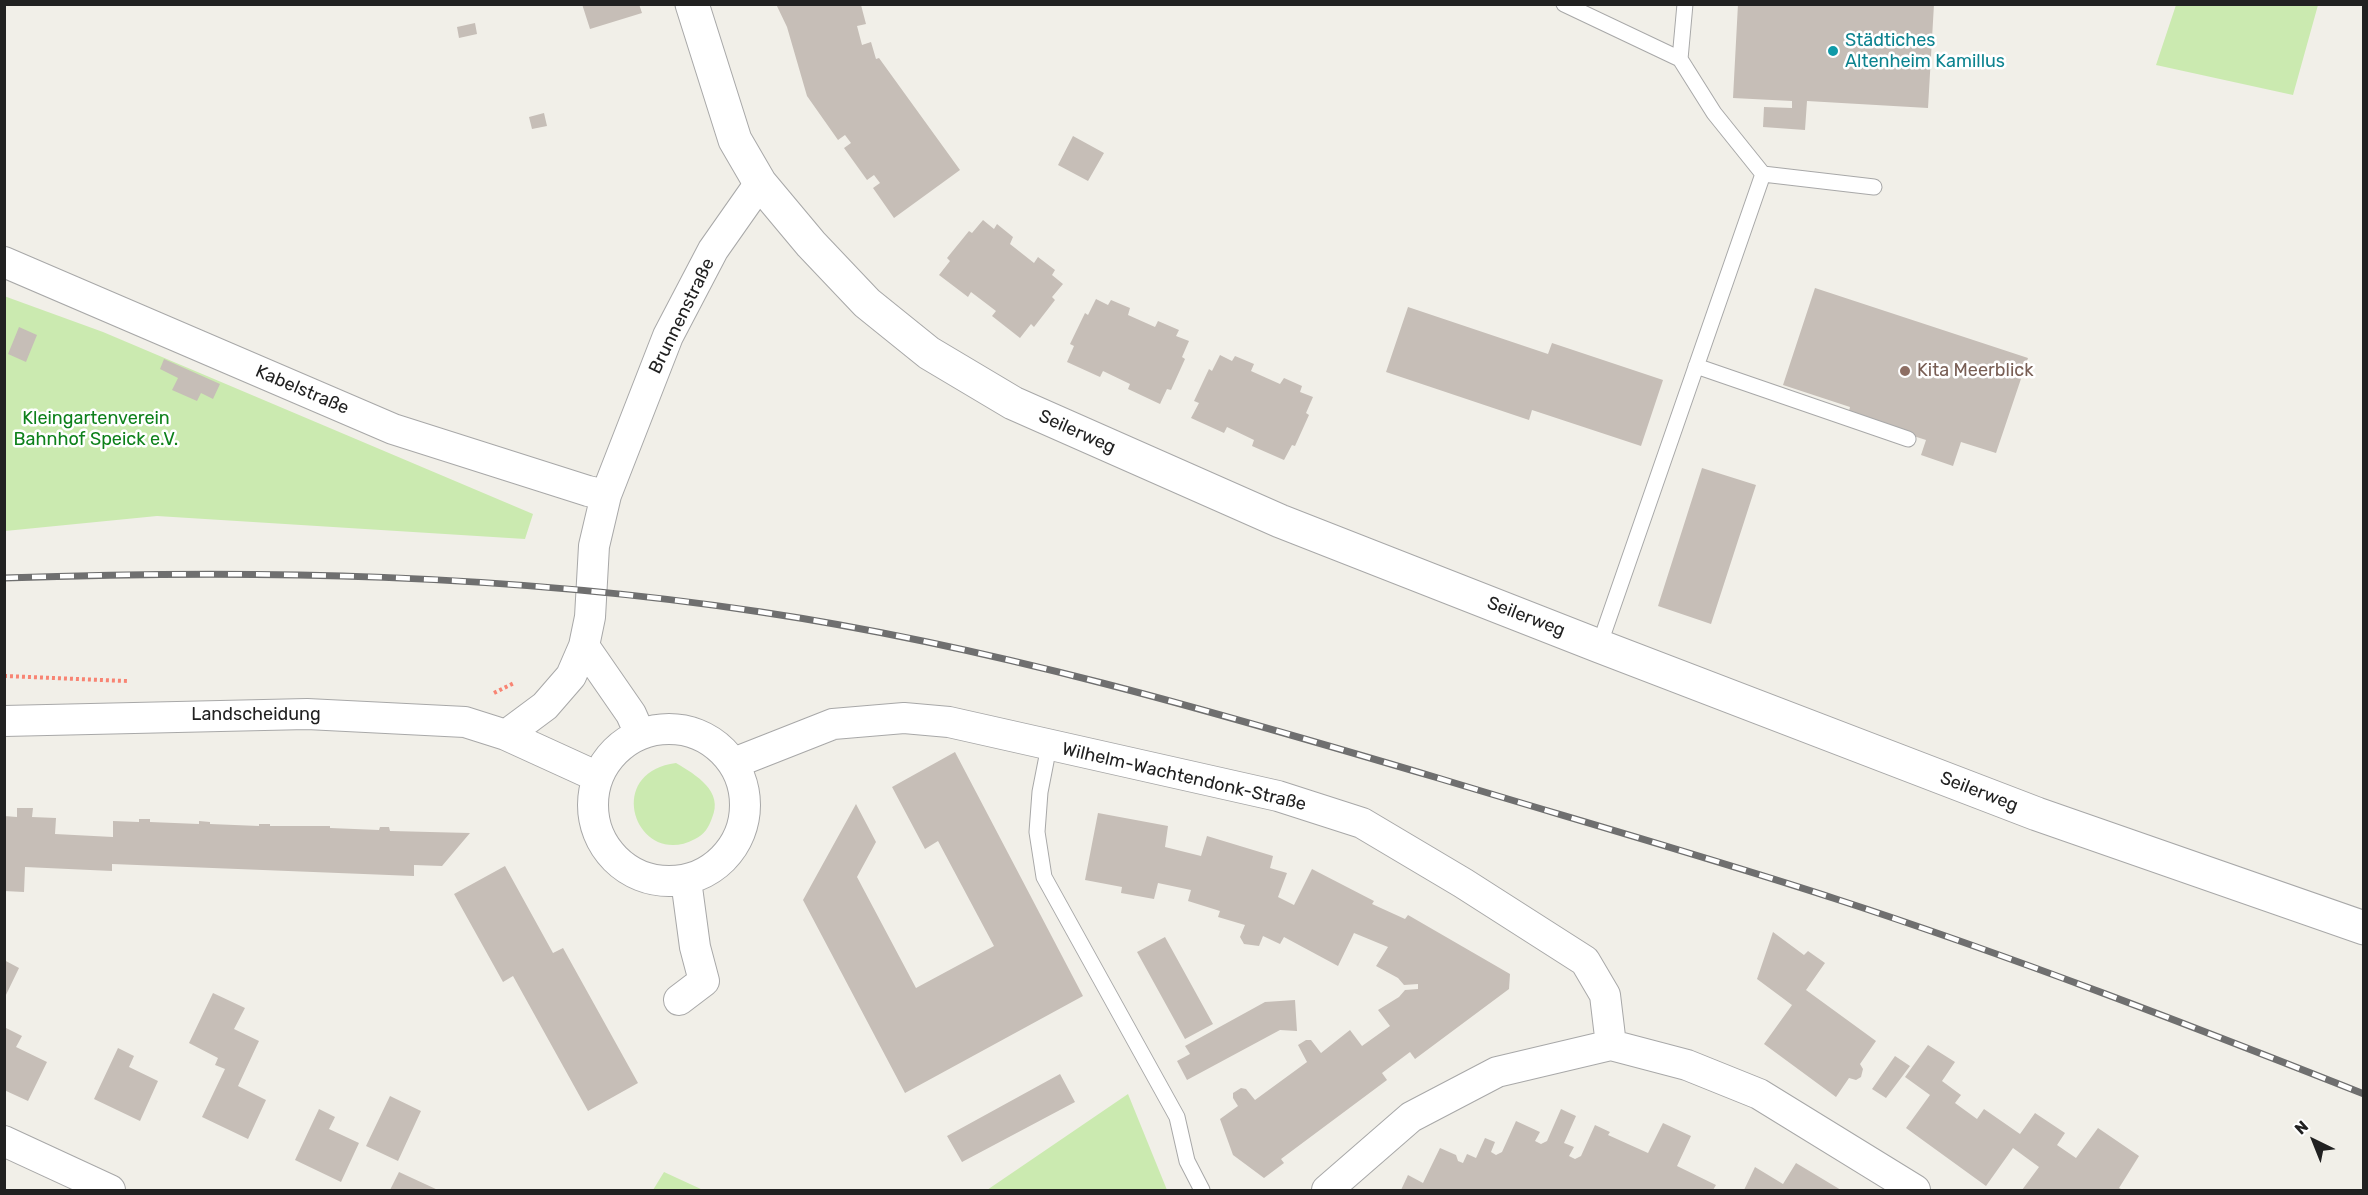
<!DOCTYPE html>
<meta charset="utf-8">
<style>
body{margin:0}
#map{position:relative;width:2368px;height:1195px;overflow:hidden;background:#f1efe8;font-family:Rubik,sans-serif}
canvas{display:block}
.frame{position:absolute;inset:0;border:6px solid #212121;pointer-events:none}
.north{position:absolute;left:2284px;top:1111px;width:60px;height:60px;-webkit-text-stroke:4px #fff;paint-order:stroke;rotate:317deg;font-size:16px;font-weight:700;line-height:24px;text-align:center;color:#212121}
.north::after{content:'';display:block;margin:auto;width:21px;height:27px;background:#212121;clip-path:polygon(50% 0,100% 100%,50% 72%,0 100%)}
</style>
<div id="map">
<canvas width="2368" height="1195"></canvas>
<div class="frame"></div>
<div class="north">N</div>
</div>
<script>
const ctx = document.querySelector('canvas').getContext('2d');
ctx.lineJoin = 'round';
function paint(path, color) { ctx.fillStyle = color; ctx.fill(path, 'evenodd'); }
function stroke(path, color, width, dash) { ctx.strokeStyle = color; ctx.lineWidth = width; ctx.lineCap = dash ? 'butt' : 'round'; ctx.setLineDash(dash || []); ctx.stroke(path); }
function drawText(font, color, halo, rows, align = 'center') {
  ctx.font = font + ' Rubik,sans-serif'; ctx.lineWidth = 5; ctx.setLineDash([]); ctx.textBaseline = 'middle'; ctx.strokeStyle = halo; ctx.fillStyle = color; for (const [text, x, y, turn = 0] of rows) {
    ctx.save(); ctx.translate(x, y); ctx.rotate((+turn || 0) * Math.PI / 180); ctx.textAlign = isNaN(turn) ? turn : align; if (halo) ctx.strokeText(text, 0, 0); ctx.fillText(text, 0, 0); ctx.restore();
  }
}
const grass = new Path2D(`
 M2176 5H2318L2293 95 2156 65Z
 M4 296 103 332 533 514 525 539 157 516 5 531Z
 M676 763C696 775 724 791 712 818 709 827 704 835 695 839 638 870 601 773 676 763Z
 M1128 1094 1167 1190H987Z
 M664 1172 703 1190H653Z`);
const building = new Path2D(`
 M582 4H639L642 13 590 29Z
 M776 4 861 5 866 24 857 26 862 45 871 42 876 59 879 58 960 170 894 218 873 188 880 183 874 175 867 180 844 148 851 143 845 135 838 140 807 96 787 27Z
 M1738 4H1934L1928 108 1807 101 1805 130 1763 127 1764 107 1792 108V101L1733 98Z
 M475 23 477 34 459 38 457 27Z
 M544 113 547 126 532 129 529 117Z
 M1073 136 1104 153 1088 181 1058 165Z
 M983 220 994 229 997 224 1013 237 1010 244 1034 263 1038 257 1055 270 1052 275 1063 284 1052 297 1055 300 1034 327 1031 324 1020 338 992 316 996 311 971 292 968 297 939 275 950 261 947 258 969 231 972 233Z
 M1815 288 2028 358 1996 453 1961 442 1953 466 1921 455 1926 440 1848 415 1850 407 1783 385Z
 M1096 299 1108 305 1111 300 1130 308 1128 315 1155 327 1158 321 1179 330 1176 336 1189 341 1182 357 1185 359 1171 390 1167 389 1160 404 1128 389 1130 384 1103 371 1100 377 1067 362 1074 346 1070 344 1085 313 1088 315Z
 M1408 307 1548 354 1552 343 1663 380 1641 446 1532 410 1529 420 1386 372Z
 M19 327 37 335 26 362 8 354Z
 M1220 355 1232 361 1235 356 1254 364 1251 371 1280 384 1284 378 1302 386 1300 392 1313 397 1306 413 1309 415 1295 446 1292 445 1284 460 1252 446 1254 440 1227 427 1224 433 1191 418 1199 403 1194 401 1209 369 1212 371Z
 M164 359 220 384 213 399 201 393 197 401 172 390 178 378 160 369Z
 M1702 468 1756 485 1711 624 1658 606Z
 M955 752 1083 996 905 1093 803 900 856 804 876 842 857 877 916 988 994 946 938 841 925 849 892 787Z
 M17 808H33L32 817 56 818 55 834 113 837V821L139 822V819H150V822L199 824V821L210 822V824L259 826V824H270V826H330V828L379 830 380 827H389L390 831 470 833 442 866 414 865V876L112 864V871L25 867 24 892 4 891V816L17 817Z
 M1098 813 1168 826 1165 847 1201 856 1207 836 1273 856 1270 868 1287 873 1278 897 1294 905 1312 869 1374 901 1372 904 1405 919 1408 915 1510 974 1509 989 1415 1059 1410 1052 1382 1073 1387 1080 1281 1159 1284 1163 1264 1178 1233 1155 1220 1119 1238 1106 1233 1098V1093L1241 1088 1246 1089 1255 1100 1307 1062 1298 1045 1306 1040H1311L1321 1053 1350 1030 1362 1046 1390 1026 1378 1010 1399 997 1405 990 1418 989V984L1404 985 1398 978 1376 966 1388 947 1354 933 1338 966 1284 937 1280 944 1263 936 1259 946 1244 944 1240 937 1245 925 1218 917 1220 911 1188 901 1191 890 1158 883 1154 899 1121 893 1122 887 1085 880Z
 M505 866 553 953 563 948 638 1083 588 1111 513 976 503 982 454 894Z
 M1773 932 1804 955 1808 951 1825 963 1806 990 1876 1041 1860 1064 1863 1069 1861 1077 1856 1080 1849 1078 1836 1097 1764 1044 1792 1005 1757 979Z
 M1165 937 1213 1024 1185 1039 1137 952Z
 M4 960 19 968 4 999Z
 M213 993 245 1008 234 1029 259 1041 238 1086 266 1100 248 1139 202 1117 225 1069 215 1065 218 1058 189 1043Z
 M1295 1000 1297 1031 1280 1030 1187 1080 1177 1061 1190 1054 1185 1046 1265 1002Z
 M6 1028 22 1036 16 1047 47 1062 28 1101 4 1090Z
 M1928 1045 1955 1062 1942 1081 1961 1095 1955 1103 1977 1119 1984 1109 2020 1134 2035 1113 2065 1133 2057 1145 2076 1158 2098 1128 2139 1156 2119 1188 2123 1190H2022L2039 1167 2013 1148 1986 1186 1906 1128 1930 1095 1905 1077Z
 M118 1048 134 1056 129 1067 158 1081 140 1121 94 1099Z
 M1895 1056 1910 1066 1886 1098 1872 1089Z
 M1060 1074 1075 1102 962 1162 947 1136Z
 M390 1096 421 1111 398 1161 366 1146Z
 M319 1109 335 1117 329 1129 359 1143 341 1182 295 1160Z
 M1561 1109 1576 1116 1564 1143 1574 1147 1569 1156 1575 1159 1581 1156 1595 1125 1610 1132 1608 1135 1648 1153 1663 1123 1691 1136 1677 1166 1716 1185 1713 1190H1401L1408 1175 1423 1183 1440 1148 1456 1155 1458 1161 1463 1163 1467 1154 1476 1158 1485 1138 1495 1142 1491 1152 1496 1155 1502 1152 1516 1121 1540 1132 1535 1141 1541 1144 1547 1141Z
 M1796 1163 1841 1190H1744L1755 1167 1783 1184Z
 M399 1172 438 1190H390Z`);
const path = new Path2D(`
 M4 676 127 681
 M494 693 514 683`);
const service = new Path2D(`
 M1564 4 1680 59
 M1763 174 1874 187
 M1696 366 1908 439
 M1599 646 1763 174 1714 113 1680 59 1685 4
 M1049 746 1040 792 1037 832 1044 877 1177 1117 1187 1161 1202 1190`);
const minor = new Path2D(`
 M4 262 393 429 588 491 606 495
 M584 646 631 714 639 732
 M4 721 307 714 465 722 506 735 598 777
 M593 805a76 76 0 1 1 152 0a76 76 0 1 1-152 0Z
 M506 735 545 706 571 676 584 646 590 617 594 546 606 495 668 336 713 250 760 183
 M734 763 833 724 904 718 949 722 1278 796 1362 823 1463 883 1585 961 1605 995 1611 1045
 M679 1000 704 981 695 947 686 880
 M4 1141 110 1190
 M1327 1190 1411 1117 1497 1072 1611 1045 1687 1065 1759 1094 1915 1190`);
const tertiary = new Path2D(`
 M692 4 735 140 760 183 811 244 867 303 929 353 1013 403 1280 521 1599 646 2037 814 2364 928`);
const rail = new Path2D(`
 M4 578C258 569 510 574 761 612 991 646 1215 712 1438 778 1570 818 1704 856 1836 899 2014 957 2189 1025 2364 1094`);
const markers = [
 [1833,51,6,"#0f9aa8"],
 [1905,371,6,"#8d6e63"]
];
const cultureNames = [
 ["Städtiches",1845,41],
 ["Altenheim Kamillus",1845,62]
];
const streetNames = [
 ["Brunnenstraße",682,316,-64],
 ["Kabelstraße",302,390,23],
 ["Seilerweg",1077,432,24],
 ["Seilerweg",1526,617,21],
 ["Landscheidung",256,715],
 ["Wilhelm-Wachtendonk-Straße",1184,777,13],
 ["Seilerweg",1979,792,21]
];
const educationNames = [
 ["Kita Meerblick",1917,371]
];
const parkNames = [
 ["Kleingartenverein",96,419],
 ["Bahnhof Speick e.V.",96,440]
];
paint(grass, '#cbeab0');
paint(building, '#c6beb7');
stroke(service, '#a8a8a8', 17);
stroke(minor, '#a8a8a8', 32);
stroke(tertiary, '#a8a8a8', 35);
stroke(path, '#f88473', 4, [3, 3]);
stroke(service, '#fff', 15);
stroke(minor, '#fff', 30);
stroke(tertiary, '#fff', 33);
stroke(rail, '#6f6f6f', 7);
stroke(rail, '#fff', 4.5, [14]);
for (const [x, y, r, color] of markers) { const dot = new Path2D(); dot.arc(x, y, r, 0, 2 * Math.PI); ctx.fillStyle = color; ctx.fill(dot); stroke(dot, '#fff', 2); }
drawText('18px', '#0d838f', '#fff', cultureNames, 'left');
drawText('18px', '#212121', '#fff', streetNames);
drawText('18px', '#785e54', '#fff', educationNames, 'left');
drawText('18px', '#0e811b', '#fff', parkNames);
</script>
